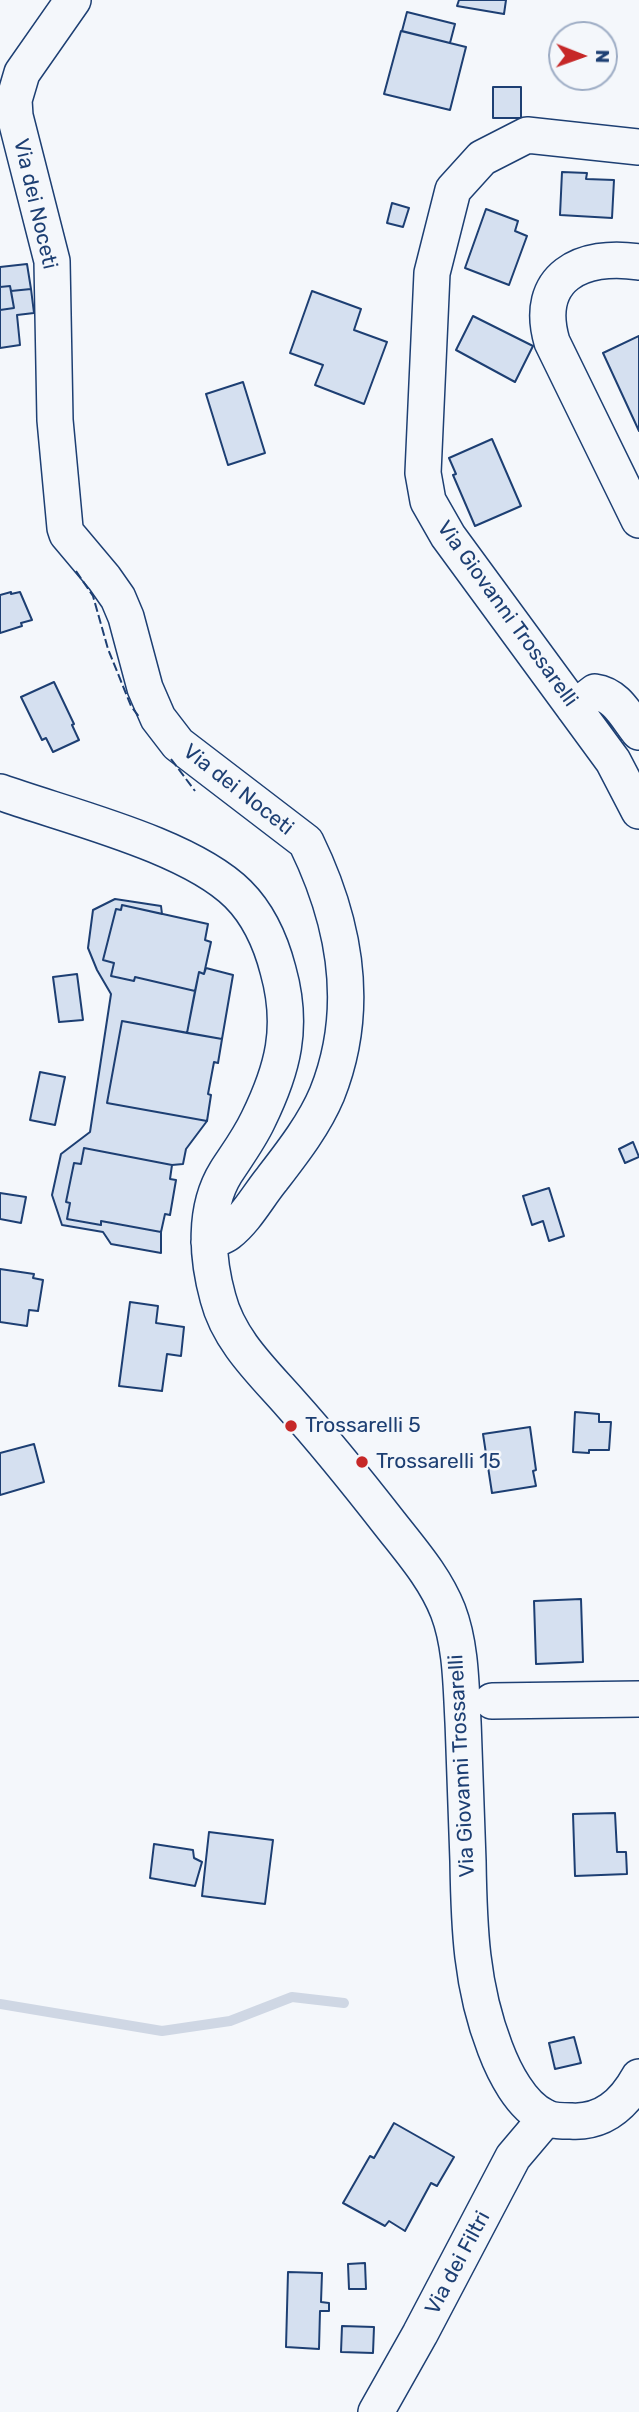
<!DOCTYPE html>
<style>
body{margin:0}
#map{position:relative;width:639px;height:2412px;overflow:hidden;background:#f4f7fb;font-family:Rubik,sans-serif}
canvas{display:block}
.north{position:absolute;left:548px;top:21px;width:70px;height:70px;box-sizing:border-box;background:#f4f7fb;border:2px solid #9eadc5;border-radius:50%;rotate:91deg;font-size:19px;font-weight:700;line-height:28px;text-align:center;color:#1d3f73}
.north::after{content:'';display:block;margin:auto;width:24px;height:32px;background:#c62828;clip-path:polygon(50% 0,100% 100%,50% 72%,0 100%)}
</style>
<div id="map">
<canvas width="639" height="2412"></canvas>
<div class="north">N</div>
</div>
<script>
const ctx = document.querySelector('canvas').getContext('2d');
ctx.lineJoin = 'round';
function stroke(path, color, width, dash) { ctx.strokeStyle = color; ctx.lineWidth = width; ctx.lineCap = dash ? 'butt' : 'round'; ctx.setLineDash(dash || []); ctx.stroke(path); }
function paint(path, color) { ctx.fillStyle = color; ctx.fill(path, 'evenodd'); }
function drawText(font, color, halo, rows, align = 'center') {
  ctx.font = font + ' Rubik,sans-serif'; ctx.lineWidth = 5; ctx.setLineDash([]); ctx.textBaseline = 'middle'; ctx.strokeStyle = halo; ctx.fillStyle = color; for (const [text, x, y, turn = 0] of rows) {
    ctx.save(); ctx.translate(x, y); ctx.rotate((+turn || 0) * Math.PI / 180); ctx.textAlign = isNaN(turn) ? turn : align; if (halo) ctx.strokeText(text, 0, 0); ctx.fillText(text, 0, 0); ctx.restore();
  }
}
const stream = new Path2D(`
 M0 2004 162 2031 230 2021 292 1997 344 2003`);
const building = new Path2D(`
 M459 0H506L504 14 457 6Z
 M407 12 455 24 450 43 402 31Z
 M401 31 466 47 450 110 384 94Z
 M493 87H521V118H493Z
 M562 172 587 173 586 179 614 180 612 218 560 215Z
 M392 203 409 208 403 227 387 223Z
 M486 209 518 221 515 231 527 236 509 285 465 268Z
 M27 264 31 289 11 291 10 286 0 287V267Z
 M10 286 14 308 0 310V287Z
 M31 289 34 313 17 315 20 345 0 348V310L14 308 11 291Z
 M312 291 361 309 354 330 387 342 364 404 315 385 323 365 290 353Z
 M473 316 533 346 515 382 456 350Z
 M639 336V431L603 353Z
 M243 382 265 453 228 465 206 394Z
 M492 439 521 506 475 526 453 475 456 474 449 458Z
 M11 592V594L20 592 32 620 21 623 22 626 0 633V595Z
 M54 682 74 724 72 725 79 740 53 752 46 738 42 740 21 697Z
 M115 899 161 906 162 914 122 905 121 910 116 909 103 960 114 963 111 976 134 981 135 977 195 991 187 1033 122 1021 107 1103 207 1121 186 1149 183 1164 172 1165 84 1148 81 1164 74 1163 66 1202 70 1203 67 1219 101 1225V1221L161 1232V1253L111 1244 103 1232 62 1225 52 1195 61 1154 90 1132 111 994 97 970 88 948 93 910Z
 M122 905 208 924 205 940 211 942 204 974 199 972 195 991 135 977 134 981 111 976 114 963 103 960 116 909 121 910Z
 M206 968 233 975 222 1039 187 1033 199 972 204 974Z
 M77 974 83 1020 59 1022 53 977Z
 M122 1021 222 1039 218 1063 214 1062 208 1094 211 1095 207 1121 107 1103Z
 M40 1072 65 1077 55 1125 30 1120Z
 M633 1142 639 1157 625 1163 619 1149Z
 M84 1148 172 1165 170 1179 176 1180 170 1215 165 1214 161 1232 101 1221V1225L67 1219 70 1203 66 1202 74 1163 81 1164Z
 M549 1188 564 1236 549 1241 543 1221 532 1225 523 1196Z
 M0 1193 26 1197 21 1223 0 1219Z
 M0 1269 34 1274 33 1278 43 1280 38 1311 29 1310 27 1326 0 1322Z
 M130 1302 158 1306 156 1323 184 1327 181 1356 167 1354 162 1391 119 1386Z
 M575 1412 599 1414V1422H611L609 1450H589V1453L573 1452Z
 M530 1427 536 1470 533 1471 536 1486 492 1493 483 1434Z
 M34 1444 44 1482 0 1495V1453Z
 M581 1599 583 1662 536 1664 534 1601Z
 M615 1813 617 1852H626L627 1874 575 1876 573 1814Z
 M209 1832 273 1840 265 1904 202 1896Z
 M154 1844 193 1850 194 1858 202 1862 195 1886 150 1878Z
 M574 2037 581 2063 555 2069 549 2043Z
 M394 2123 454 2157 437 2186 431 2183 405 2231 389 2221 385 2226 343 2203 370 2156 374 2158Z
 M365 2263 366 2289H349L348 2264Z
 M288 2272 322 2273 321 2302 329 2303V2311H320L319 2349 286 2347Z
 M342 2326 374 2327 373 2353 341 2352Z`);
const minor = new Path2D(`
 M73 0 22 73 14 100 15 116 52 261 55 420 65 528 67 534 104 578 118 598 126 617 145 688 158 718 178 744 306 842C345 922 361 1009 327 1094 314 1125 292 1153 272 1179 258 1196 246 1219 228 1233 223 1237 215 1239 209 1242
 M639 147 527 135 482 158 453 190 432 273 423 473 428 501 448 536 613 761 639 811
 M639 262C582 253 533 277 552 342L639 520
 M574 708 595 692C617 695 626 716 639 732
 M0 792C67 816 189 845 238 894 258 914 271 943 278 970 294 1027 283 1069 258 1120 249 1139 237 1155 226 1172 203 1209 207 1258 218 1298 229 1341 263 1372 291 1404 326 1443 358 1483 390 1524 412 1552 435 1578 448 1611 461 1645 461 1685 463 1722 465 1768 466 1814 468 1861 469 1927 471 1986 495 2048 504 2072 521 2106 545 2117 552 2121 563 2121 571 2121 603 2123 624 2104 639 2077
 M492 1701 639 1699
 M376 2412 420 2334 513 2157 546 2118`);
const fence = new Path2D(`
 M76 571 93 596 108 649 131 706 140 718
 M171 759 195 791`);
const markers = [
 [291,1426,7,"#c62828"],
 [362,1462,7,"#c62828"]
];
const streetNames = [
 ["Via dei Noceti",35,204,77],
 ["Via Giovanni Trossarelli",507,614,54],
 ["Via dei Noceti",238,790,38],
 ["Via Giovanni Trossarelli",462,1766,-93],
 ["Via dei Filtri",458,2263,-62]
];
const poiNames = [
 ["Trossarelli 5",305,1426],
 ["Trossarelli 15",376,1462]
];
stroke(stream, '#cfd7e4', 10);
paint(building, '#d5e0f0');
stroke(building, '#1d3f73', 2);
stroke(minor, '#1d3f73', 38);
stroke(minor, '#f4f7fb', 35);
stroke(fence, '#1d3f73', 2, [9, 3.5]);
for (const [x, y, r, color] of markers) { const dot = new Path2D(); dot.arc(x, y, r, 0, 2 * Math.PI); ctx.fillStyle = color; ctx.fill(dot); stroke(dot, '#f4f7fb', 2.5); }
drawText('21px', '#1d3f73', '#f4f7fb', streetNames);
drawText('21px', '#1d3f73', '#f4f7fb', poiNames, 'left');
</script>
